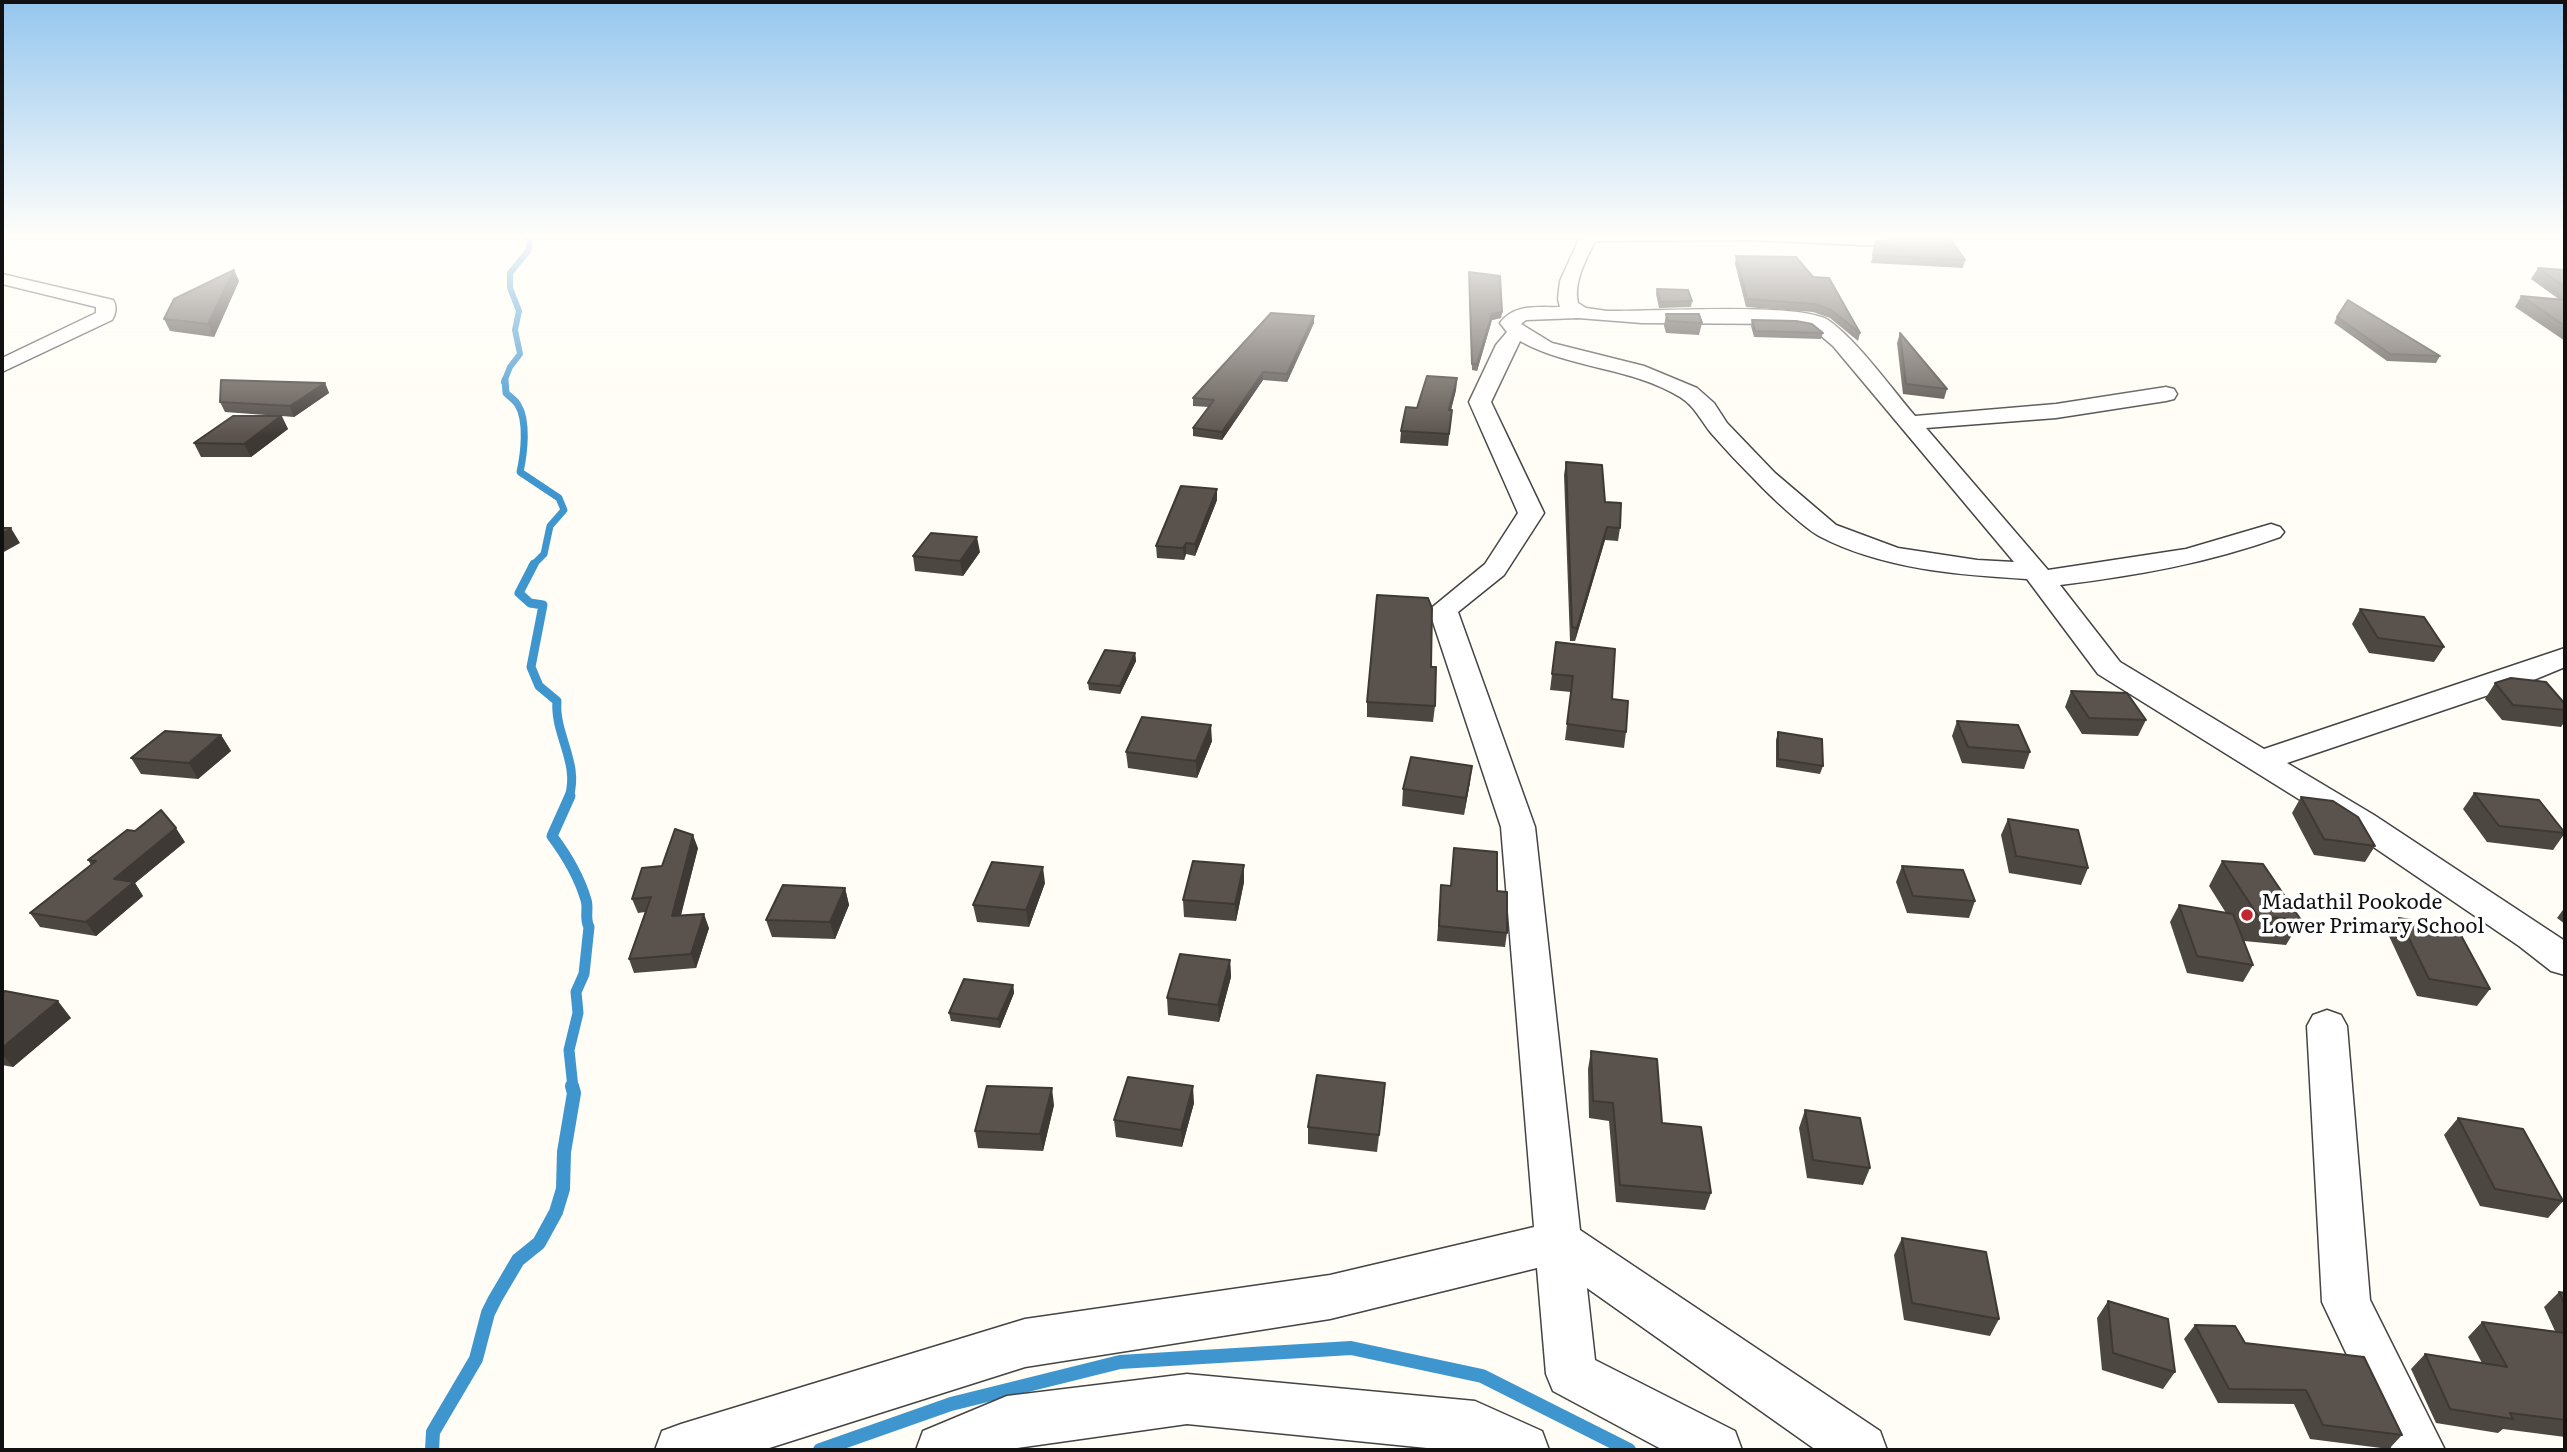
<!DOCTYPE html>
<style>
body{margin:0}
#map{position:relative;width:2567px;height:1452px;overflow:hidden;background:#fffdf5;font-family:Literata,serif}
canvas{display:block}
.frame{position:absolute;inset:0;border:4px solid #111;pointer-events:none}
</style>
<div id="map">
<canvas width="2567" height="1452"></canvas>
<div class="frame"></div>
</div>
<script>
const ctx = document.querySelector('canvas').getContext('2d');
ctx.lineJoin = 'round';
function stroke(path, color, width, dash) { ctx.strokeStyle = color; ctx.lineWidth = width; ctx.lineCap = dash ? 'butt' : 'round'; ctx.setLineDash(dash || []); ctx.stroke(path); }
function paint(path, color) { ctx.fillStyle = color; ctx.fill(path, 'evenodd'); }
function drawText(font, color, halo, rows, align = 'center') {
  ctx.font = font + ' Literata,serif'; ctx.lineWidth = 7; ctx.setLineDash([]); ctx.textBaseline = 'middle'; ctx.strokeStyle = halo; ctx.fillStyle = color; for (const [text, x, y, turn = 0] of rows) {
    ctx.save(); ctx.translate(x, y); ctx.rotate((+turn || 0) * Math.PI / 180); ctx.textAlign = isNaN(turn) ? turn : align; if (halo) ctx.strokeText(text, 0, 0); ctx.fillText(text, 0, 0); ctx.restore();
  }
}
const streamFar4 = new Path2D(`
 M504 382 510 367 520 354 515 330 519 311 510 288V273L529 250V240L525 234`);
const streamFar3 = new Path2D(`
 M505 380 506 393C510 397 515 400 518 405 528 421 524 454 520 472L559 498 564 510 550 526 544 554 532 566`);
const streamFar2 = new Path2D(`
 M534 564 519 593 530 603 543 605 531 667 539 686 557 701C554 734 580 763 569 797`);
const streamFar1 = new Path2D(`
 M570 796 552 836C567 856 579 876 586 900 589 909 584 918 589 927L584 974 576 992 578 1013 569 1050 573 1088`);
const stream = new Path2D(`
 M432 1450 433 1432 476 1359 488 1313 495 1299 518 1260 539 1243 556 1212 563 1189 564 1152 574 1093 572 1086
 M820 1450 951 1404 1120 1362 1351 1348 1482 1376 1629 1450`);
const street = new Path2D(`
 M1578 234H1837L1889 237 1892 241 1883 246 1751 240 1595 241C1586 260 1573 282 1578 303L1586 308 1607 311C1650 312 1799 302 1828 320 1857 340 1891 388 1915 416L2056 404 2166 387 2174 389 2177 394 2174 399 2166 401 2056 418 1926 428 2048 570 2186 549 2271 524 2280 527 2284 532 2280 537C2208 563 2135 576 2060 585L2120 662 2264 749 2565 648V667L2536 679 2287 763 2374 815 2565 941V975L2551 971 2519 946 2350 831 2098 674 2027 579C1958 575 1882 569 1819 536 1803 527 1769 495 1755 480 1740 465 1725 449 1711 433 1701 421 1695 406 1680 397 1631 367 1570 369 1520 341L1491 402 1544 513 1504 575 1458 612 1535 827 1580 1230 1880 1431 1887 1450H1816L1587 1288 1595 1360 1735 1431 1742 1450H1663L1553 1391 1546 1374 1537 1268 1330 1319 1025 1367 763 1450H655L662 1431 681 1424 1025 1319 1330 1275 1534 1227 1501 827 1429 610 1485 564 1518 513 1469 402 1496 345 1507 332 1500 323C1515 303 1538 308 1560 307L1558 299 1560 281 1580 237ZM1578 318 1642 323 1795 324 1812 328 1833 346 2014 562 1977 560 1898 548 1836 525 1775 473 1727 423 1714 403 1697 388 1644 366 1552 343 1521 324 1526 320Z
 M2 274 113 300C117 306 116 314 112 320L2 372V358L96 313V307L2 284Z
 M2327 1010 2341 1015 2347 1026 2370 1300 2445 1450H2392L2322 1302 2307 1026 2313 1015Z
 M1187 1374 1475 1401 1542 1431 1549 1450H1447L1187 1424 1003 1450H916L923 1431 1007 1396Z`);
const wall = new Path2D(`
 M1879 234H1947L1965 260 1963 268 1871 263 1876 241H1886L1891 237 1889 234Z
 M1736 256 1796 257 1860 333 1858 341 1830 318 1813 312 1746 307 1735 264Z
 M2538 268 2565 270V341L2515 307 2521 296 2560 300 2531 279Z
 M234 270 239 281 214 337 170 331 164 319Z
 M1469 272 1502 312 1501 318 1492 320 1477 371 1472 370Z
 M1657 289 1692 301 1691 307 1659 308 1656 294Z
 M1666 314 1702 323 1699 335 1666 333 1664 326Z
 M1314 316V323L1287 382 1263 380 1222 440 1193 436V428L1209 407 1193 406V398Z
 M2337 317 2440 356 2436 363 2387 361 2334 323Z
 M1752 320 1823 333 1821 339 1754 337 1751 326Z
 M1900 333 1947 389 1944 399 1903 394 1897 343Z
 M1457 378 1456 390 1451 410H1452L1448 446 1400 443 1401 431 1417 408Z
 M325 383 329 393 294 417 282 416 288 429 251 457H201L194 443 279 416 225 412 220 402Z
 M1566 462 1605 502 1620 528 1618 541 1605 540 1575 641H1570L1564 475Z
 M1217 500 1195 556 1186 554 1184 560 1157 558 1156 546Z
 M980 552 963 576 915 571 913 556Z
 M2360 609 2444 647 2434 662 2369 653 2352 624Z
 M1556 642 1612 699 1626 732 1624 748 1565 740 1571 692 1550 690Z
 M1135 653 1136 661 1120 694 1089 690 1088 683Z
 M2495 683 2565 704V721L2561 727 2502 720 2485 699Z
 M2071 691 2146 720 2138 736 2082 734 2065 707Z
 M1367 702 1435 706 1433 722 1367 717Z
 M1957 721 2030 752 2024 769 1962 763 1952 736Z
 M1778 732 1823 766 1820 774 1776 767V740Z
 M221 735 231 751 198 779 141 774 131 758Z
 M1212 741 1197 778 1128 768 1126 752Z
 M1470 782 1464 815 1402 806 1403 789Z
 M2474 793 2565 833 2553 850 2487 842 2463 809Z
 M2301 797 2375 846 2365 862 2314 855 2292 813Z
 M2008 819 2088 868 2081 885 2009 873 2001 835Z
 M185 842 135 883 143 896 96 936 40 927 30 913 91 865 88 860Z
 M698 848 681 915 709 928 696 968 634 973 629 959 645 912 638 913 632 899 662 866Z
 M1454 848 1497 891 1507 933 1505 947 1437 941 1441 885 1451 886Z
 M2222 861 2301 920 2286 945 2244 941 2253 965 2243 982 2187 973 2170 922 2179 905 2226 913 2209 886Z
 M1244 865V882L1236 921 1184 917 1183 900Z
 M1902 866 1975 901 1969 918 1907 913 1896 882Z
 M1045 883 1029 927 977 922 973 905Z
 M845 888 849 905 835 939 772 937 766 920Z
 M2565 907V924L2557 918Z
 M2399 918 2490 989 2477 1006 2417 996 2388 934Z
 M1230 960 1231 977 1219 1022 1168 1015 1167 998Z
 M1013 985 1014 993 1000 1028 951 1021 949 1013Z
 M2 994 71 1018 13 1067 2 1065Z
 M1591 1051 1662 1123 1711 1193 1705 1210 1616 1202 1609 1121 1589 1118 1588 1069Z
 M1385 1083 1377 1152 1308 1144V1127Z
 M1194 1103 1182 1147 1116 1137 1114 1120Z
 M1054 1105 1043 1151 978 1148 975 1131Z
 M1805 1110 1870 1168 1863 1185 1807 1178 1799 1128Z
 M2458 1118 2563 1201 2548 1218 2480 1206 2444 1135Z
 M1902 1238 1999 1319 1990 1336 1904 1320 1894 1255Z
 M2559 1292 2565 1293V1437L2503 1429 2498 1433 2436 1423 2411 1369 2425 1354 2482 1363 2468 1337 2482 1322 2555 1331 2544 1307Z
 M2108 1301 2175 1372 2163 1389 2102 1370 2097 1318Z
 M2195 1325 2245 1343 2402 1435 2389 1449 2310 1439 2294 1404 2218 1403 2184 1339Z`);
const shadedWall = new Path2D(`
 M234 270 239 281 214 337 208 324Z
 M1502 312 1501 318 1492 320 1477 371V364L1492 314Z
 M1314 316V323L1287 382V374Z
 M1263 372V380L1222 440V432Z
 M1457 378 1456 390 1448 421 1449 410Z
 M325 383 329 393 294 417 290 406Z
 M281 416 288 429 251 457 244 444Z
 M1217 489V500L1195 556V544Z
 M1607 527 1605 540 1575 641 1577 628Z
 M11 528 20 543 2 553V534Z
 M977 537 980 552 963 576 960 561Z
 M1186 543V554L1184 560 1183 548Z
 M1135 653 1136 661 1120 694V686Z
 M1211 725 1212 741 1197 778 1196 761Z
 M221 735 231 751 198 779 189 763Z
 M1472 766 1470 782 1464 815 1466 798Z
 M176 828 185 842 135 883 143 896 96 936 86 922 114 879Z
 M693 835 698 848 677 930 672 916Z
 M1244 865V882L1236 921 1235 904Z
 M1043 867 1045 883 1029 927 1026 910Z
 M845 888 849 905 835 939 830 922Z
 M704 914 709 928 696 968 691 954Z
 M1230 960 1231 977 1219 1022 1218 1005Z
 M1013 985 1014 993 1000 1028 998 1019Z
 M58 1001 71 1018 13 1067 2 1054V1048Z
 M1385 1083 1384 1100 1377 1152 1379 1135Z
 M1193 1086 1194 1103 1182 1147 1181 1130Z
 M1052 1088 1054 1105 1043 1151 1040 1134Z`);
const building = new Path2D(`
 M1897 234H1947L1965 260 1873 255 1876 241H1886Z
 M1736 256 1796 257 1813 277 1829 278 1860 333 1831 310 1815 304 1747 299Z
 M2538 268 2565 270V287Z
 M234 270 208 324 164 319 174 299Z
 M1469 272 1500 276 1502 312 1492 314 1477 364H1472Z
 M1657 289 1688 290 1692 301 1660 302Z
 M2521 296 2565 300V326Z
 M2348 300 2440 356 2390 354 2337 317Z
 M1271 313 1314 316 1287 374 1263 372 1222 432 1193 428 1214 400 1193 398Z
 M1666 314H1699L1702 323 1668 321Z
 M1752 320 1796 321 1812 324 1823 333 1755 331Z
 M1900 333 1947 389 1906 384Z
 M1427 376 1457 378 1449 410H1452L1449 434 1401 431 1406 407 1417 408Z
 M221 380 325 383 290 406 220 402Z
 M233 416H281L244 444 194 443Z
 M1566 462 1602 465 1605 502 1621 503 1620 528 1607 527 1577 628 1572 627Z
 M1181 486 1217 489 1195 544 1186 543 1183 548 1156 546Z
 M2 528H11L2 534Z
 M931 533 977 537 960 561 913 556Z
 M1377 595 1428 598 1432 608 1431 667H1436L1435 706 1367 702Z
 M2360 609 2424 617 2444 647 2378 638Z
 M1556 642 1615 649 1612 699 1628 701 1626 732 1567 724 1573 676 1552 674Z
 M1105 650 1135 653 1120 686 1088 683Z
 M2511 678 2546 682 2565 704V710L2513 705 2495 683Z
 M2071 691 2127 693 2146 720 2089 718Z
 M1142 717 1211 725 1196 761 1126 752Z
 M1957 721 2018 725 2030 752 1968 747Z
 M165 731 221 735 189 763 131 758Z
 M1778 732 1822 739 1823 766 1778 759Z
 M1411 757 1472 766 1466 798 1403 789Z
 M2474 793 2539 800 2565 833 2499 826Z
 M2301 797 2333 801 2358 817 2375 846 2324 839Z
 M161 810 176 828 114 879 134 882 86 922 30 913 96 861 88 860 127 830 135 831Z
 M2008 819 2078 830 2088 868 2016 856Z
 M675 829 693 835 672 916 704 914 691 954 629 959 651 897 632 899 642 868 662 866Z
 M1454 848 1497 852V891L1507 892V933L1439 926 1441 885 1451 886Z
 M1193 861 1244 865 1235 904 1183 900Z
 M2222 861 2263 864 2301 920 2258 916Z
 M992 862 1043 867 1026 910 973 905Z
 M1902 866 1963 870 1975 901 1913 896Z
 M783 885 845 888 830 922 766 920Z
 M2179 905 2233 914 2253 965 2197 956Z
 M2399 918 2457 928 2490 989 2429 979Z
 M1180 954 1230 960 1218 1005 1167 998Z
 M964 979 1013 985 998 1019 949 1013Z
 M5 991 58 1001 2 1048V994Z
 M1591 1051 1657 1059 1662 1123 1701 1127 1711 1193 1620 1185 1613 1103 1593 1101Z
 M1317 1075 1385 1083 1379 1135 1308 1127Z
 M1128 1077 1193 1086 1181 1130 1114 1120Z
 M987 1086 1052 1088 1040 1134 975 1131Z
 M1805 1110 1860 1118 1870 1168 1813 1160Z
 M2458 1118 2523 1129 2563 1201 2495 1189Z
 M1902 1238 1986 1252 1999 1319 1912 1303Z
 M2559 1292 2565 1293V1305Z
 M2108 1301 2168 1319 2175 1372 2113 1353Z
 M2482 1322 2565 1333V1363H2564L2565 1365V1420L2510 1413 2513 1419 2450 1409 2425 1354 2507 1367Z
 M2195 1325 2235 1326 2245 1343 2364 1357 2402 1435 2323 1425 2306 1390 2229 1389Z`);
const markers = [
 [2247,915,7,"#c4262e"]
];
const poiNames = [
 ["Madathil Pookode",2261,903],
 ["Lower Primary School",2261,927]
];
stroke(streamFar4, '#3f96cf', 6);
stroke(streamFar3, '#3f96cf', 7);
stroke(streamFar2, '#3f96cf', 9);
stroke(streamFar1, '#3f96cf', 11);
stroke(stream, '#3f96cf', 14);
stroke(street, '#444', 3);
paint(street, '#fff');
paint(wall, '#4d4742');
paint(shadedWall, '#3f3936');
paint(building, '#5a524d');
stroke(building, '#3f3936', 2);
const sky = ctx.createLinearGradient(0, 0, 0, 437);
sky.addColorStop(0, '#95c6ee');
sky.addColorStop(0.54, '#fffefa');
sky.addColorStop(1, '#fffefa00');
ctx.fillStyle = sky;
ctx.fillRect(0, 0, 2567, 437);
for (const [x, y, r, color] of markers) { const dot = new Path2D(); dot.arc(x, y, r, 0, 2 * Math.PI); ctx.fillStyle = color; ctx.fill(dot); stroke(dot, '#fff', 2.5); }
drawText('21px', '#111', '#fff', poiNames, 'left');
</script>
